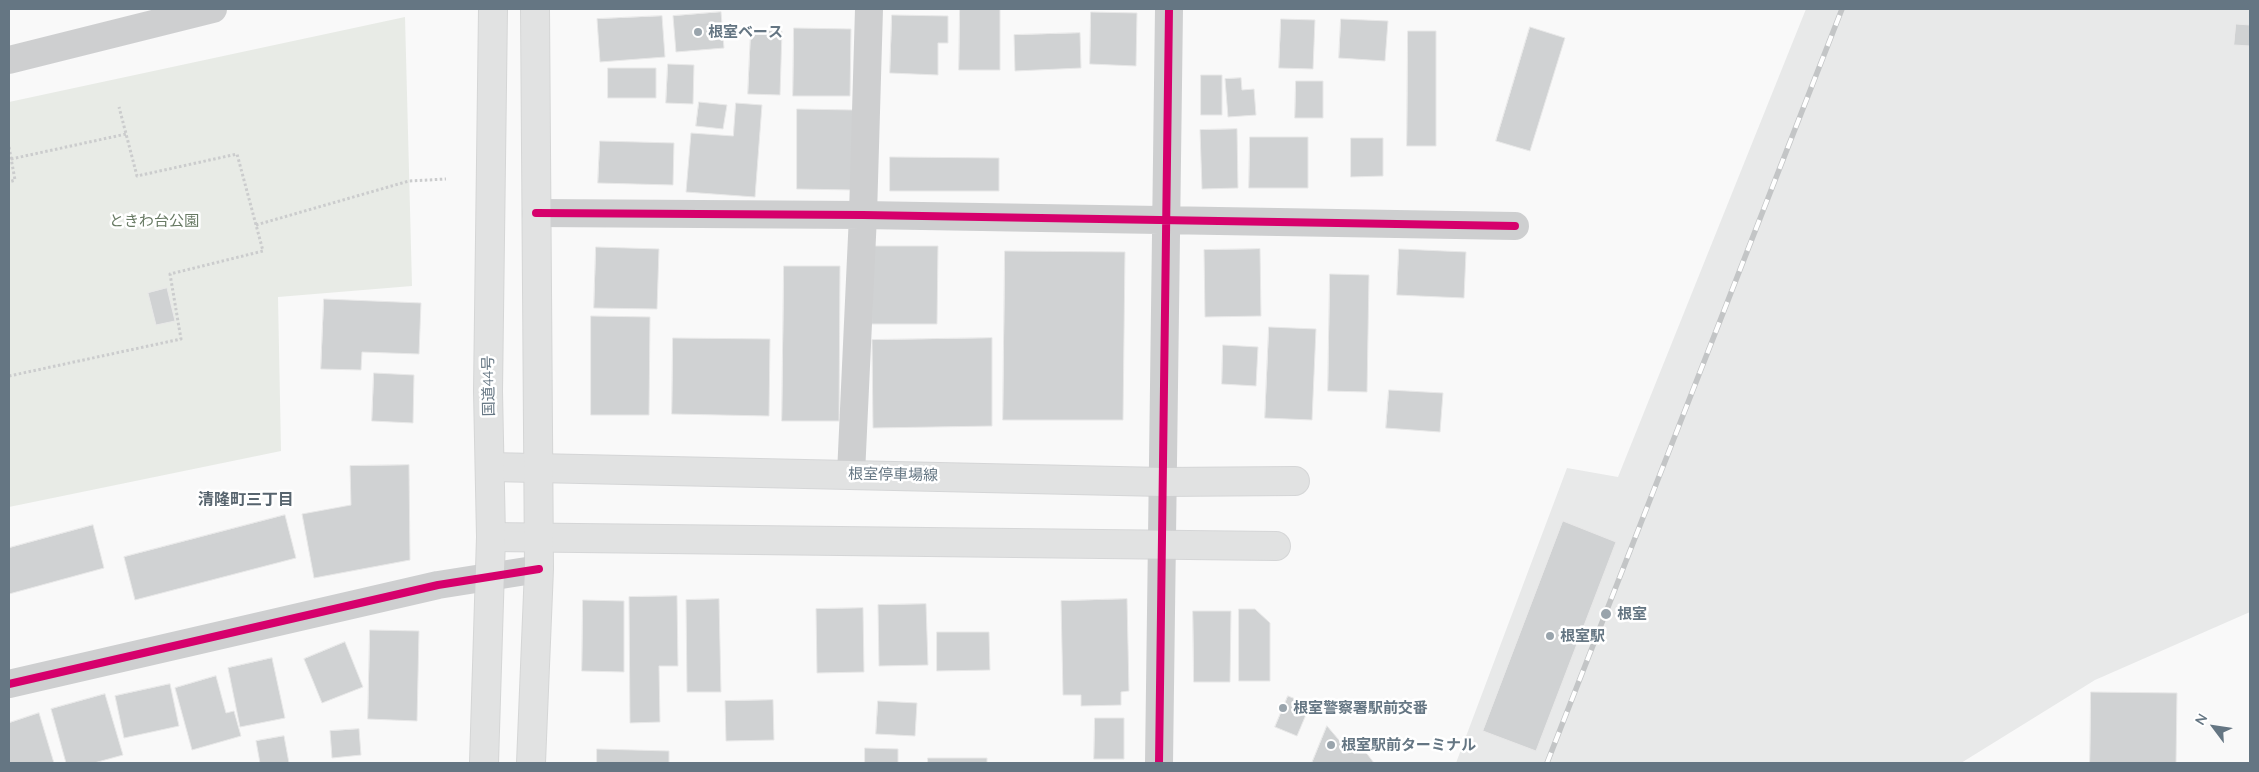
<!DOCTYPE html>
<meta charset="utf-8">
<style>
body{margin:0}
#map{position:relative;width:2259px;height:772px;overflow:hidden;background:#f9f9f9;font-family:Quicksand,sans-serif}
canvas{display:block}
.frame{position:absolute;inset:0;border:10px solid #657683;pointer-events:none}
.north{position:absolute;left:2189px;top:702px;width:50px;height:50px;-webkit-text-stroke:4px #fff;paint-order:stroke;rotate:301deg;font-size:14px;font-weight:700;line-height:20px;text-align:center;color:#657683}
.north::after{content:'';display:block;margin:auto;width:18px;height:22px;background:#657683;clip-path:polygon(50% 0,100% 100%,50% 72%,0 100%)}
</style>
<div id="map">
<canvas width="2259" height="772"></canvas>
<div class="frame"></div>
<div class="north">N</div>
</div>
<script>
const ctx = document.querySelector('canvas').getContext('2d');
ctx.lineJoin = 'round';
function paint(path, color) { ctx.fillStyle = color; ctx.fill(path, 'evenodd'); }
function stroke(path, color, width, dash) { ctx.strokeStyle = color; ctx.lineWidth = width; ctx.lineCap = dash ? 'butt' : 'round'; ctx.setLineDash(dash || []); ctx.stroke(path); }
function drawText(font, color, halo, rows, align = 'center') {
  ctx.font = font + ' Quicksand,"Noto Sans JP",sans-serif'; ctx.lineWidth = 5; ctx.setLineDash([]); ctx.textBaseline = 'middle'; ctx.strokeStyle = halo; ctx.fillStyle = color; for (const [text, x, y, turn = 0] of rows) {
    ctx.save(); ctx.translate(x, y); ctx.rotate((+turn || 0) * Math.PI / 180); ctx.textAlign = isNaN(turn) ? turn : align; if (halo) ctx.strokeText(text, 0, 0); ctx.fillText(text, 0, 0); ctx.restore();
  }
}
const built = new Path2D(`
 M1806 9H2250V612L2095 680 1961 763H1456L1567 468 1618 477Z`);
const green = new Path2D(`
 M405 17 412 286 278 297 281 451 9 507V102Z`);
const building = new Path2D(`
 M960 9H1000V70H959Z
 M721 12 724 48 676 52 673 16Z
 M1091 12 1137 13 1136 66 1090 64Z
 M892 15 948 16V43H938V75L890 73Z
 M662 16 665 57 600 62 597 19Z
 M1281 19 1315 20 1313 69 1279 68Z
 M1341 19 1388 21 1385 61 1339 58Z
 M2236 24 2250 25V46L2234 45Z
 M1530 27 1565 38 1530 151 1496 141Z
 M794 28 851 29 850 96H793Z
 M751 30 782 31 780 95 748 94Z
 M1408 31H1436V146H1407Z
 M1080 33 1081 68 1015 71 1014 35Z
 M668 64 694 65 693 104 666 103Z
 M608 68H656V98H608Z
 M1201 75H1222V115H1201Z
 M1241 78 1242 90 1254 89 1256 115 1228 117 1225 79Z
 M1296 81H1323V118H1295Z
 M699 102 727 105 723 129 696 126Z
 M736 103 762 105 755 197 686 192 691 133 733 136Z
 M797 109 853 110V190L797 189Z
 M1237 129 1238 188 1202 189 1200 130Z
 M1250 137H1308V188H1249Z
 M1351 138H1383V176L1351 177Z
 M600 141 674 143 673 185 598 183Z
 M890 157 999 158V191H890Z
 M872 246H938L937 324H872Z
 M596 247 659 249 657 309 594 308Z
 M1260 249 1261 316 1205 317 1204 250Z
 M1399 249 1466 252 1464 298 1397 295Z
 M1005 251 1125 252 1123 420H1003Z
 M784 266H840L839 421H782Z
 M1330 274 1369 275 1367 392 1328 391Z
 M167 288 175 321 156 325 148 293Z
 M324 299 421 303 419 354 362 352 361 370 321 369Z
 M591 316 650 317 649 415H591Z
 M1269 327 1316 329 1312 420 1265 418Z
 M673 338 770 339 769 416 672 414Z
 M992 338V426L873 428 872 340Z
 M1223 345 1258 347 1256 386 1222 384Z
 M374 373 414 375 413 423 372 421Z
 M1389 390 1443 393 1440 432 1386 428Z
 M409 465 410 560 314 578 302 514 351 505 350 466Z
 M285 515 296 558 135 600 124 557Z
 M1563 521 1616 542 1536 751 1483 731Z
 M93 525 104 568 9 594V548Z
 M677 596 678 666H659L660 722 630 723 629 597Z
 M719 599 721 692H687L686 600Z
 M1127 599 1129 691 1121 692V705L1081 706V695H1063L1061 601Z
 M583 600 624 601V672L582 671Z
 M926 604 928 665 879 666 878 605Z
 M863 608 864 672 817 673 816 609Z
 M1239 609H1255L1270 623V681H1239Z
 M1193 611H1231L1230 682H1194Z
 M370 630 419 631 417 721 368 719Z
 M937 632H989L990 670 937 671Z
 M345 642 363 687 322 703 304 659Z
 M272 658 285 718 240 727 228 668Z
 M216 676 226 713 234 711 241 736 192 750 175 688Z
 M170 684 179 726 124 738 115 696Z
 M2091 692 2177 693 2176 763H2090Z
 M105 694 123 755 94 763H66L51 709Z
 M1288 696 1310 705 1297 736 1275 727Z
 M773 700 774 740 726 741 725 701Z
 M878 701 917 703 915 736 876 734Z
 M39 713 54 763H9V723Z
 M1095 718H1124V759H1094Z
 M1327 726 1350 753 1355 738 1374 763H1312Z
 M359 729 361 755 332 758 330 731Z
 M284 736 289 763H260L256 741Z
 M865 748 898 749V763H865Z
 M597 749 669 751V763H597Z
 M928 758H987V763H928Z`);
const path = new Path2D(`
 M9 147 15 180 9 182
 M11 159 126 134
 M256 225 409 181 446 179
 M9 376 181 339 170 274 263 251 237 154 137 176 119 107`);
const minor = new Path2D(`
 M536 213 863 215 1515 226
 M851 474 863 215 869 9
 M9 684 438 585 539 569
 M1159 763 1169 9`);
const tertiary = new Path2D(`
 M9 60 213 9`);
const secondary = new Path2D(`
 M491 467 1163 482 1295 481
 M491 537 1276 546`);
const trunk = new Path2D(`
 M484 763 491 537 488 391 493 9
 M531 763 539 569 535 9`);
const rail = new Path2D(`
 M1547 763 1842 9`);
const cycleway = new Path2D(`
 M536 213 863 215 1515 226
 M9 684 438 585 539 569
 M1159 763 1169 9`);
const markers = [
 [698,32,5,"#99a4ac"],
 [1606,614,6,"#99a4ac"],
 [1550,636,5,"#99a4ac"],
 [1283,708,5,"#99a4ac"],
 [1331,745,5,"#99a4ac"]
];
const poiNames = [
 ["根室ベース",708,32],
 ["根室",1617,614],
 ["根室駅",1560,636],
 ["根室警察署駅前交番",1293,708],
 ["根室駅前ターミナル",1341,745]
];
const parkNames = [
 ["ときわ台公園",154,221]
];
const streetNames = [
 ["国道44号",489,386,-91],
 ["根室停車場線",893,475,1]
];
const neighbourhoodNames = [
 ["清隆町三丁目",246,500]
];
paint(built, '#e8e9e9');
paint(green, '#e8ebe6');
paint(building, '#d0d2d3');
stroke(building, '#e8e8e8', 1);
stroke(secondary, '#d5d6d7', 30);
stroke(trunk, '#d5d6d6', 30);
stroke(path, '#cbcccd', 3, [2.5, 2.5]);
stroke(minor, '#cecfd0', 28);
stroke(tertiary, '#cecfd0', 28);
stroke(secondary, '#e1e2e2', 28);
stroke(trunk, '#e1e2e2', 28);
stroke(rail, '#c3c5c6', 5.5);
stroke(rail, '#fff', 4, [11]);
stroke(cycleway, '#d6006c', 8);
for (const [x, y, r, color] of markers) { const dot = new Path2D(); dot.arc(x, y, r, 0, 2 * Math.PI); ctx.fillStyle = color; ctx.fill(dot); stroke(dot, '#fff', 2); }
drawText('bold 15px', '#657683', '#fff', poiNames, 'left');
drawText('15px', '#687a64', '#fff', parkNames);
drawText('15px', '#657683', '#fff', streetNames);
drawText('bold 16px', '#57646e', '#fff', neighbourhoodNames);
</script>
